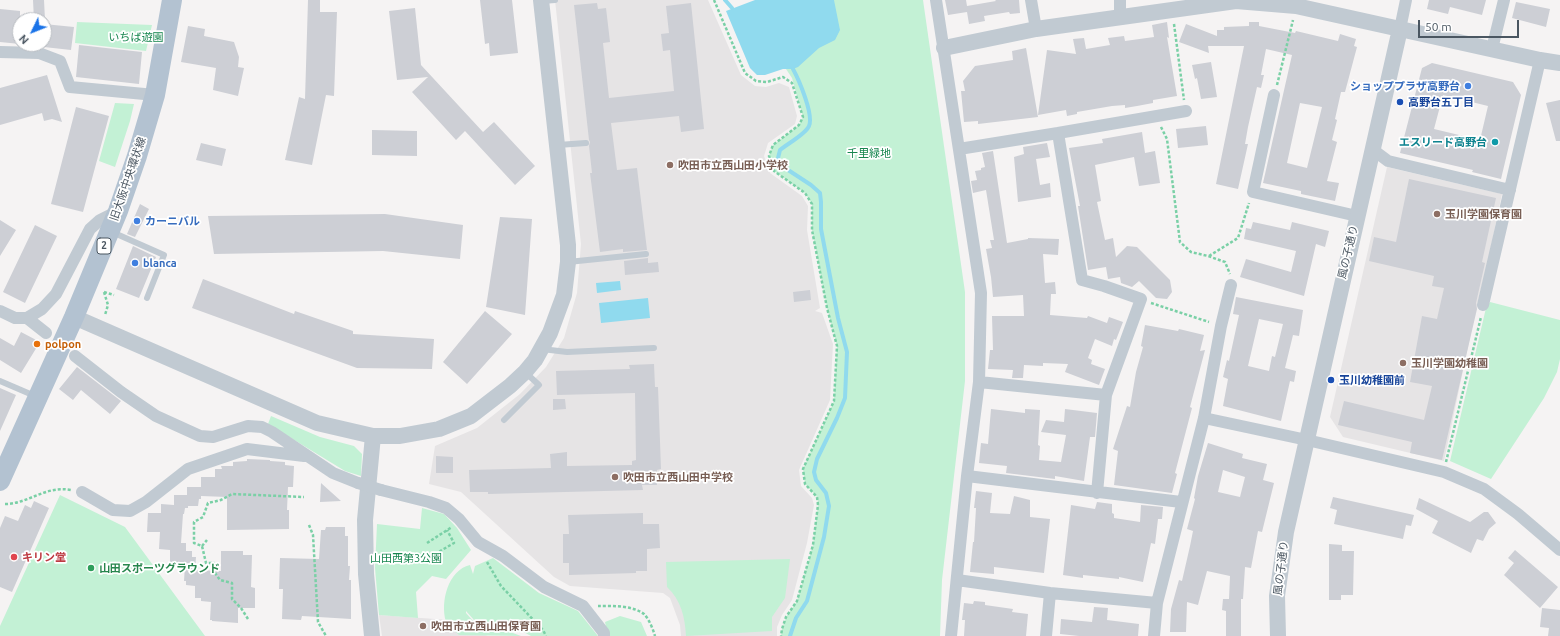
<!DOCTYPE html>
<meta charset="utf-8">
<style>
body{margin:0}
#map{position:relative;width:1560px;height:636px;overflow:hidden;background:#f5f3f3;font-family:Ubuntu,sans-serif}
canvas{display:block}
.north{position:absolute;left:12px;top:12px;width:40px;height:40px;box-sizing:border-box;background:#fff;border:1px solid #b7bbc0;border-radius:50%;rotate:227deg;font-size:11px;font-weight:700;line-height:16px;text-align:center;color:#4a5661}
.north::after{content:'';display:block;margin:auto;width:14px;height:18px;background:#1a73e8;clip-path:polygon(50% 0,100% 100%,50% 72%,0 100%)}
.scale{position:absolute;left:1418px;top:20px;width:101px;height:18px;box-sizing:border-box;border:2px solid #4a5661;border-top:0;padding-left:5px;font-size:12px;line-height:14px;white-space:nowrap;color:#4a5661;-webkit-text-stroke:3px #fff;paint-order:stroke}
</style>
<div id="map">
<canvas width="1560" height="636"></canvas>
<div class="north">N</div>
<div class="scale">50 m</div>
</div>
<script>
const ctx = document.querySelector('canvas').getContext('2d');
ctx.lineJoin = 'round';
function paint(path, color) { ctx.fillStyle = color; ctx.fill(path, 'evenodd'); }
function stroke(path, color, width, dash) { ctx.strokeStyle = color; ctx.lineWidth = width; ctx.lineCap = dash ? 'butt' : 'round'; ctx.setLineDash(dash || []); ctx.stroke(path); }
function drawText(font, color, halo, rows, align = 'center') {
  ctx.font = font + ' Ubuntu,"Noto Sans JP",sans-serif'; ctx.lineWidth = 3.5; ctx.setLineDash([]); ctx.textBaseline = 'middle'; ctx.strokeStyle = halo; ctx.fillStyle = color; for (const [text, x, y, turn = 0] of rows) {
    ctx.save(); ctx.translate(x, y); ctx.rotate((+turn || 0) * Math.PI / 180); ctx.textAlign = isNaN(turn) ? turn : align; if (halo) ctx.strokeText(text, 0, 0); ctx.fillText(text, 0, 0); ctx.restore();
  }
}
const education = new Path2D(`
 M555 0H708L741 75 755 86 766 87 779 83 789 87 797 116 795 124 768 143 764 156 770 173 802 196 808 206 807 230 820 308 815 311 822 313 833 344 830 400 799 470 801 486 812 498 814 505 807 543 792 600 782 615 777 627V636H681L680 625 670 598 663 593 570 586 554 577 461 492 429 484 435 446 477 428 520 394 546 367 564 338 577 293 581 244Z
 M1387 167 1502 194 1488 261 1476 309 1444 461 1343 437 1330 417Z
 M379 615 449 620 488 636H382Z`);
const green = new Path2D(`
 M826 0H923L965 292V381L942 580 940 636H781L782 629 786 617 797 601 813 545 818 505 817 497 805 484 803 469 834 401 837 346 827 308 812 230V204L805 193 774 171 769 156 773 145 799 125 803 117 792 78 782 63Z
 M77 22 152 25 146 51 75 43Z
 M115 103 134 104 130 121 115 167 99 161Z
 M1490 302 1560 320V359L1557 372 1544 398 1491 479 1450 461 1486 308Z
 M271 416 320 437 354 446 362 454 361 476 345 471 268 424Z
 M60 495 125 527 205 636H0V626Z
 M422 508 444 514 457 528 471 550 446 579 432 576 416 592 418 618 379 615 375 568 377 524 420 529Z
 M493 558 539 593 578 611 598 636H531L520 630 474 620 466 611V613L474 622 502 629 521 636 459 635C455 631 448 627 446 622 440 602 448 570 470 565L473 574 475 566Z
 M790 559 785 598 772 617V631L686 636C685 617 681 600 667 587L666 562Z
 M620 616 641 622 647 636H608L605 622Z`);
const water = new Path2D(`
 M755 0H834L840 30 835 40 819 48 798 67 793 69H783L765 75H757L750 68 726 11Z
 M620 281 621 290 597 293 596 283Z
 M648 298 650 318 601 323 599 303Z`);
const stream = new Path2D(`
 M725 0 732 8
 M790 636 796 618 807 601 824 537 829 506 826 493 816 480 814 472 817 459 837 418 845 398 847 352 838 318 821 229V202L820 193 811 185 782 166 778 158 780 150C787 144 806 134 809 126 814 115 799 80 793 69`);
const building = new Path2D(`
 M33 0H44L45 20H34Z
 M308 0H320V12H337L334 96 326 95 312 165 285 160 299 97 305 99Z
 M480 0H512L518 53 490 56 489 43 485 44Z
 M945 0H966L967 6 996 1 995 0H1019L1020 13 1010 14 1009 12 984 16 985 21 969 24 967 12 948 15Z
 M1429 0H1486L1482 15 1450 7 1448 14 1427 9Z
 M1516 2 1550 9 1546 27 1512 18Z
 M597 3 598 9 606 8 610 42 603 43 609 98 674 91 670 50 663 51 661 34 669 33 666 6 691 3 704 129 681 132 679 116 611 123 617 170 637 168 647 250 623 252V249L600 252 590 173H592L589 146 590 142 589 140 574 5Z
 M415 8 421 65 483 132 494 122 535 166 515 185 465 131 456 140 412 92 428 77 397 80 389 11Z
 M0 9 20 11V44L0 42Z
 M1167 22 1169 38 1167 37 1177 96 1153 100V103L1137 106 1125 108V105L1112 106 1077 112V114L1067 116 1066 110 1038 115 1047 50 1076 54 1073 39 1084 38 1086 49 1110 45 1108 38 1124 36 1125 41 1154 37 1152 25Z
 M1249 22H1259V26L1295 33 1296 31 1338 41 1340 34 1356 39 1354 46 1357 47 1345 92H1341L1335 119 1337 120 1332 140 1337 142 1327 181 1339 183 1335 201 1301 194V191L1263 183 1292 55 1266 49 1261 75H1264L1261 88 1257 87 1248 127 1245 144H1248L1238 189 1216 184 1244 46H1208L1209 53 1179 42 1186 24 1217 36V30H1224V27L1249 26ZM1300 103 1322 107 1307 168 1287 163Z
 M44 24 74 27 71 50 44 47Z
 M188 26 205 29 204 36 234 42 239 57 238 67 244 68 238 96 213 90 216 68 181 62Z
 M79 45 142 52 139 84 76 77Z
 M1026 48 1038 117 978 124V121L964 122 961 91H965L963 81 975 66 1013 60 1012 51Z
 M1211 62 1217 97 1201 99 1197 78 1195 79 1192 65Z
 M1432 63 1513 82 1521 95 1501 179 1472 172 1473 170 1400 153 1422 68ZM1443 95 1488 106 1480 140 1434 129Z
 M47 75 62 122 52 119 44 121 42 113 0 125V88Z
 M1560 100V141H1556L1546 103Z
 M76 107 109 116 83 212 51 204Z
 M1206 126 1208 145 1178 148 1176 129Z
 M372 130 417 131V156L372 155Z
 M1142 132 1145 153 1155 151 1160 183 1139 186 1134 157 1095 165 1101 201 1097 202 1105 240 1113 238 1116 257 1127 246 1137 247 1170 280 1172 292 1167 299 1156 298 1139 281 1132 287 1121 283 1120 277 1108 279 1106 267 1088 270 1078 206H1080L1069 148 1103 143 1102 139Z
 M201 143 226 149 222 166 196 160Z
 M1047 143 1050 157 1036 159 1040 185 1050 183 1051 197 1018 202 1014 157 1024 154 1023 147Z
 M993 151 1007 243 1028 239V238L1059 239 1058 255 1043 254 1045 283 1055 282 1056 294H1051L1050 315 1087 318 1088 316 1107 323 1109 317 1123 322 1116 340 1114 339 1112 346 1095 339 1088 358 1092 360 1091 364 1105 369 1099 385 1065 372 1068 364 1043 363V366L1024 365 1023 378H1012L1013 370 988 369 990 350H993L992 316H1024L1023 295 993 297 991 277 986 249 992 248 990 240H994L986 190 973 193 971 181 977 180 975 171 981 170V168L985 167 982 153Z
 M1409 179 1496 198 1482 262 1485 263 1476 303 1477 309 1442 460 1410 453 1412 442 1338 425 1344 401 1424 420 1432 386 1410 382 1422 316 1437 319 1444 288 1432 286 1434 276 1369 261 1374 237 1396 242Z
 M140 204 149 209 135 237 127 234Z
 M385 214 463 225 460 259 383 251 214 254 208 216Z
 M500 217 532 219 525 315 486 307Z
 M0 220 16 230 0 256Z
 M1253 222 1290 230 1292 222 1329 231 1325 247 1316 244 1304 296 1240 277 1246 259 1291 272 1296 251 1244 239 1246 228 1251 229Z
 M35 225 57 236 25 303 3 292Z
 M133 246 156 257 139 298 116 289Z
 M648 258V263L658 262 659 272 625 275 624 261Z
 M203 279 294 314 295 311 353 331V334L434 339 432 369 357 368 192 308Z
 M810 290 811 300 794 302 793 292Z
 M1236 297 1303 310 1299 336 1293 335 1285 368 1296 371 1294 382 1290 381 1281 421 1223 406 1228 379 1223 377 1227 360 1229 361 1239 315 1233 314ZM1259 319 1283 324 1275 357 1272 356 1269 371 1248 366Z
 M485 311 512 334 467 384 443 362Z
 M1145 325 1178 331 1179 329 1204 335 1200 351 1205 350 1190 407 1192 408 1175 473 1177 474 1172 493 1114 485 1118 451 1113 449 1127 406 1130 407 1136 372 1143 347 1141 346Z
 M21 332 40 342 21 373 0 360V338L14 346Z
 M654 364 655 387H658L661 469 657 470V485H642L643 490 488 494V492H470L469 470 551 468 550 454 567 452V466L632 465V461L636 460 635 393 557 395 556 371 630 369 629 365Z
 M77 367 121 401 110 414 81 390 73 400 59 389Z
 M0 388 16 395 0 431Z
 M553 399H565L566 409 553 410Z
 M991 409 1025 413V409L1040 410 1038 445 1040 446 1039 460 1061 462 1066 435 1041 432 1046 420 1064 422 1065 409 1097 413 1095 437H1090L1084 481 1055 476V479L1006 473 1007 466 979 463 981 443 988 444Z
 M1208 443 1243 454 1242 458 1267 464 1263 480 1274 483 1262 532 1258 531 1251 568 1245 567 1243 599H1241V636H1226V611L1222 610 1223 599H1229L1230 576 1207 571 1198 605 1187 602 1186 632H1170L1171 609 1179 580 1182 581 1190 546 1193 531 1187 529 1195 499 1194 498 1198 476ZM1223 470 1245 477 1240 497 1218 492Z
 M436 456 453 457V473H436Z
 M247 459 270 460V461L285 462V465L294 466 293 487H288L287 510H289V529L227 530V497L201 496V499H199L198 506H188V508H185L184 514H183L181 543H186V551H192V557H196L195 570 221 571V551H243V555H252L251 587 255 588V608H238V623L212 621V620H210L211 602 201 601V598H195V586L186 585V581H184L185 565H174V563H170V550L159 549 160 532H147L148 513H161V504L174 505V495H187V487H201V477H215V469H222L221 466H233V462L247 461Z
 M321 483 341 501 320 502Z
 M976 491 992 493 990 513 1010 514 1014 496 1030 500V517L1050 519 1044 573 994 567V574L970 572 973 542H974L976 508H974Z
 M1333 497 1414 515 1411 526 1406 525 1403 539 1334 524 1337 510 1330 508Z
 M1419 498 1470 522 1484 512H1488L1496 523 1489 529 1483 541 1477 539 1471 553 1432 533 1438 521 1416 509Z
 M34 501 49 508 12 592 0 587V528L5 516 18 521 25 505 31 508Z
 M1097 502 1112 504V513L1114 514V518L1140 522 1141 505 1163 507 1162 519H1158L1155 544 1151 543 1143 582 1119 577V579L1083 575V578L1063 575 1071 505 1095 509Z
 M643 513V524H659L660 548 647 549V571H636V573L569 575V563H563V534H569L568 515Z
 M326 527H345V536H348V566H350L349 580H351V619L302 616 301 620 282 619 283 589H279L280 558 319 559 321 530H325Z
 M1329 544 1342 545V551H1354L1353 595H1341V600H1329Z
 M1515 550 1558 587 1540 608 1504 575 1514 563 1508 558Z
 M974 601 985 602V605L1013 609 1012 612 1028 614 1026 636H964L965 620H962L964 603 973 604Z
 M1094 607 1108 608 1107 620 1139 624 1138 636H1079L1060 634 1061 619 1092 622Z
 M1542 608 1560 610V636H1548L1549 628 1540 627Z`);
const path = new Path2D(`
 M714 0 745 73 756 81 767 82 783 77 792 83 803 117 799 125 773 145 769 156 774 171 805 193 812 204V230L827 308 837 346 834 401 803 469 805 484 817 497 818 505 813 545 797 601 786 617 782 629 781 636
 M1174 24 1184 100
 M1277 85 1293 20
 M1161 127 1167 139 1180 242 1191 252 1208 256 1225 262 1230 274
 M1209 256 1238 238 1249 203
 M104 292 108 305 105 315
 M104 292 114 295
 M1151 303 1209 322
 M1446 462 1481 317
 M5 504C28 504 46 485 71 490
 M309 525 313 535 318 622 326 636
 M427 543 452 527
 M202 546 207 540
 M435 554 454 543 447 530
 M487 562 501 586 543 630 546 636
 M598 606C612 606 632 605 644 614 649 619 653 629 655 636
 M248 619 241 608 232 599V583L220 580 215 573 214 563H206L202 546 194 543V522L203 517 208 503 221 500 232 494 304 497`);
const service = new Path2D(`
 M542 1 555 0
 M558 145 586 143
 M112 232 164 255 147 298
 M568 262 646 254
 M542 349 567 352 654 348
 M0 381 35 396
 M504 420 539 385 526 373`);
const minor = new Path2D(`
 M936 0 981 293 979 382 967 476 951 636
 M1031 0 1036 29
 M1120 0V18
 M1400 29 1406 0
 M1492 49 1504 0
 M0 52 39 53 60 61 70 87 155 95
 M1274 95 1253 192 1357 216
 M1058 133 1186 111
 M959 149 1058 133 1082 280 1104 286 1141 299 1106 395 979 382
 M1372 149 1388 161 1510 190
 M1483 305 1540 60
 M0 311 15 318H27L42 309 56 294 90 229 100 220 118 211
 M27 318 46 333
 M75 356 121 392 156 416 200 436 213 437 248 426 262 427 272 432 333 473 358 483
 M1204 418 1307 440 1444 472 1484 489 1518 514 1560 550
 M967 476 1181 502
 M381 490 429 502 446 508 459 519 478 542 503 556 544 587 583 606 604 633V636
 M82 492 113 510 130 511 146 502 188 469 247 449 304 456
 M1097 493 1106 395
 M957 580 1050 593 1157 603 1204 418 1221 326 1231 285
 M1046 636 1050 593
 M1154 636 1157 603`);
const tertiary = new Path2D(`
 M944 48 1036 29 1236 1 1296 6 1540 60 1560 63
 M74 317 317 423 373 436H400L439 429 471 416 510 386 525 372 535 360 550 333 564 295 568 262V245L541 0
 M372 636 366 574 365 520 373 436
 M1278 636 1277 596 1286 532 1400 29`);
const primary = new Path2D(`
 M0 481 74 317 118 211 137 156 155 95 172 0`);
const minorBridge = new Path2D(`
 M358 483 381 490`);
const markers = [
 [1468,86,4,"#3f7fe0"],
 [1400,102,4,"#1a4fb4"],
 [1495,142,4,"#0f9aa8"],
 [670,165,4,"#8d6e63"],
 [1437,214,4,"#8d6e63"],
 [137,221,4,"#3f7fe0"],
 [135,263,4,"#3f7fe0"],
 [37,344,4,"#e8710a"],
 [1403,363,4,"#8d6e63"],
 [1331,380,4,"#1a4fb4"],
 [615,477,4,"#8d6e63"],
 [14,557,4,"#e0444e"],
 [91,568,4,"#2e9e5b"],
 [423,626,4,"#8d6e63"]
];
const shields = [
 [104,246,14]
];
const shieldNames = [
 ["2",104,246]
];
const parkNames = [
 ["いちば遊園",136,37],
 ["千里緑地",869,153],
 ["山田西第3公園",406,558]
];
const shopNames = [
 ["ショッププラザ高野台",1460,86,"right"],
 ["カーニバル",145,221],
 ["blanca",143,263]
];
const transitNames = [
 ["高野台五丁目",1408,102],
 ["玉川幼稚園前",1339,380]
];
const cultureNames = [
 ["エスリード高野台",1487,142]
];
const educationNames = [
 ["吹田市立西山田小学校",678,165],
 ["玉川学園保育園",1445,214],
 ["玉川学園幼稚園",1411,363],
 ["吹田市立西山田中学校",623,477],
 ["吹田市立西山田保育園",431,626]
];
const streetNames = [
 ["旧大阪中央環状線",128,179,-71],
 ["風の子通り",1348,252,-77],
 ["風の子通り",1281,568,-83]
];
const foodNames = [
 ["polpon",45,344]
];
const healthNames = [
 ["キリン堂",22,557]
];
const leisureNames = [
 ["山田スポーツグラウンド",99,568]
];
paint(education, '#e6e4e5');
paint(green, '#c3f1d5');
paint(water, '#90daee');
stroke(stream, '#90daee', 4);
paint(building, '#cdcfd5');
stroke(path, '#7ad0a6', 2.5, [3, 2]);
stroke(service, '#c1cad2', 6);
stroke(minor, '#c1cad2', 12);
stroke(tertiary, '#c1cad2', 16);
stroke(primary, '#b3c2d1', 20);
stroke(minorBridge, '#c1cad2', 12);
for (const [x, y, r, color] of markers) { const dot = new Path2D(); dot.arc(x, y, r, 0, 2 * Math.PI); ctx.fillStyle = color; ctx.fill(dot); stroke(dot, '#fff', 1.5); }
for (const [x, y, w] of shields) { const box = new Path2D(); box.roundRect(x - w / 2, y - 8, w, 16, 3); ctx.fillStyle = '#fff'; ctx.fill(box); stroke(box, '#4a5661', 1); }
drawText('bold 10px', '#4a5661', null, shieldNames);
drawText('11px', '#17864f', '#fff', parkNames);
drawText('bold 11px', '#366cbe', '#fff', shopNames, 'left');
drawText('bold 11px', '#164399', '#fff', transitNames, 'left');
drawText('bold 11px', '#0d838f', '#fff', cultureNames, 'right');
drawText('bold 11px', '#785e54', '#fff', educationNames, 'left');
drawText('11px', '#4a5661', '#fff', streetNames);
drawText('bold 11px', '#c56008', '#fff', foodNames, 'left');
drawText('bold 11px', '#be3a42', '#fff', healthNames, 'left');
drawText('bold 11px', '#27864d', '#fff', leisureNames, 'left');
</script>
